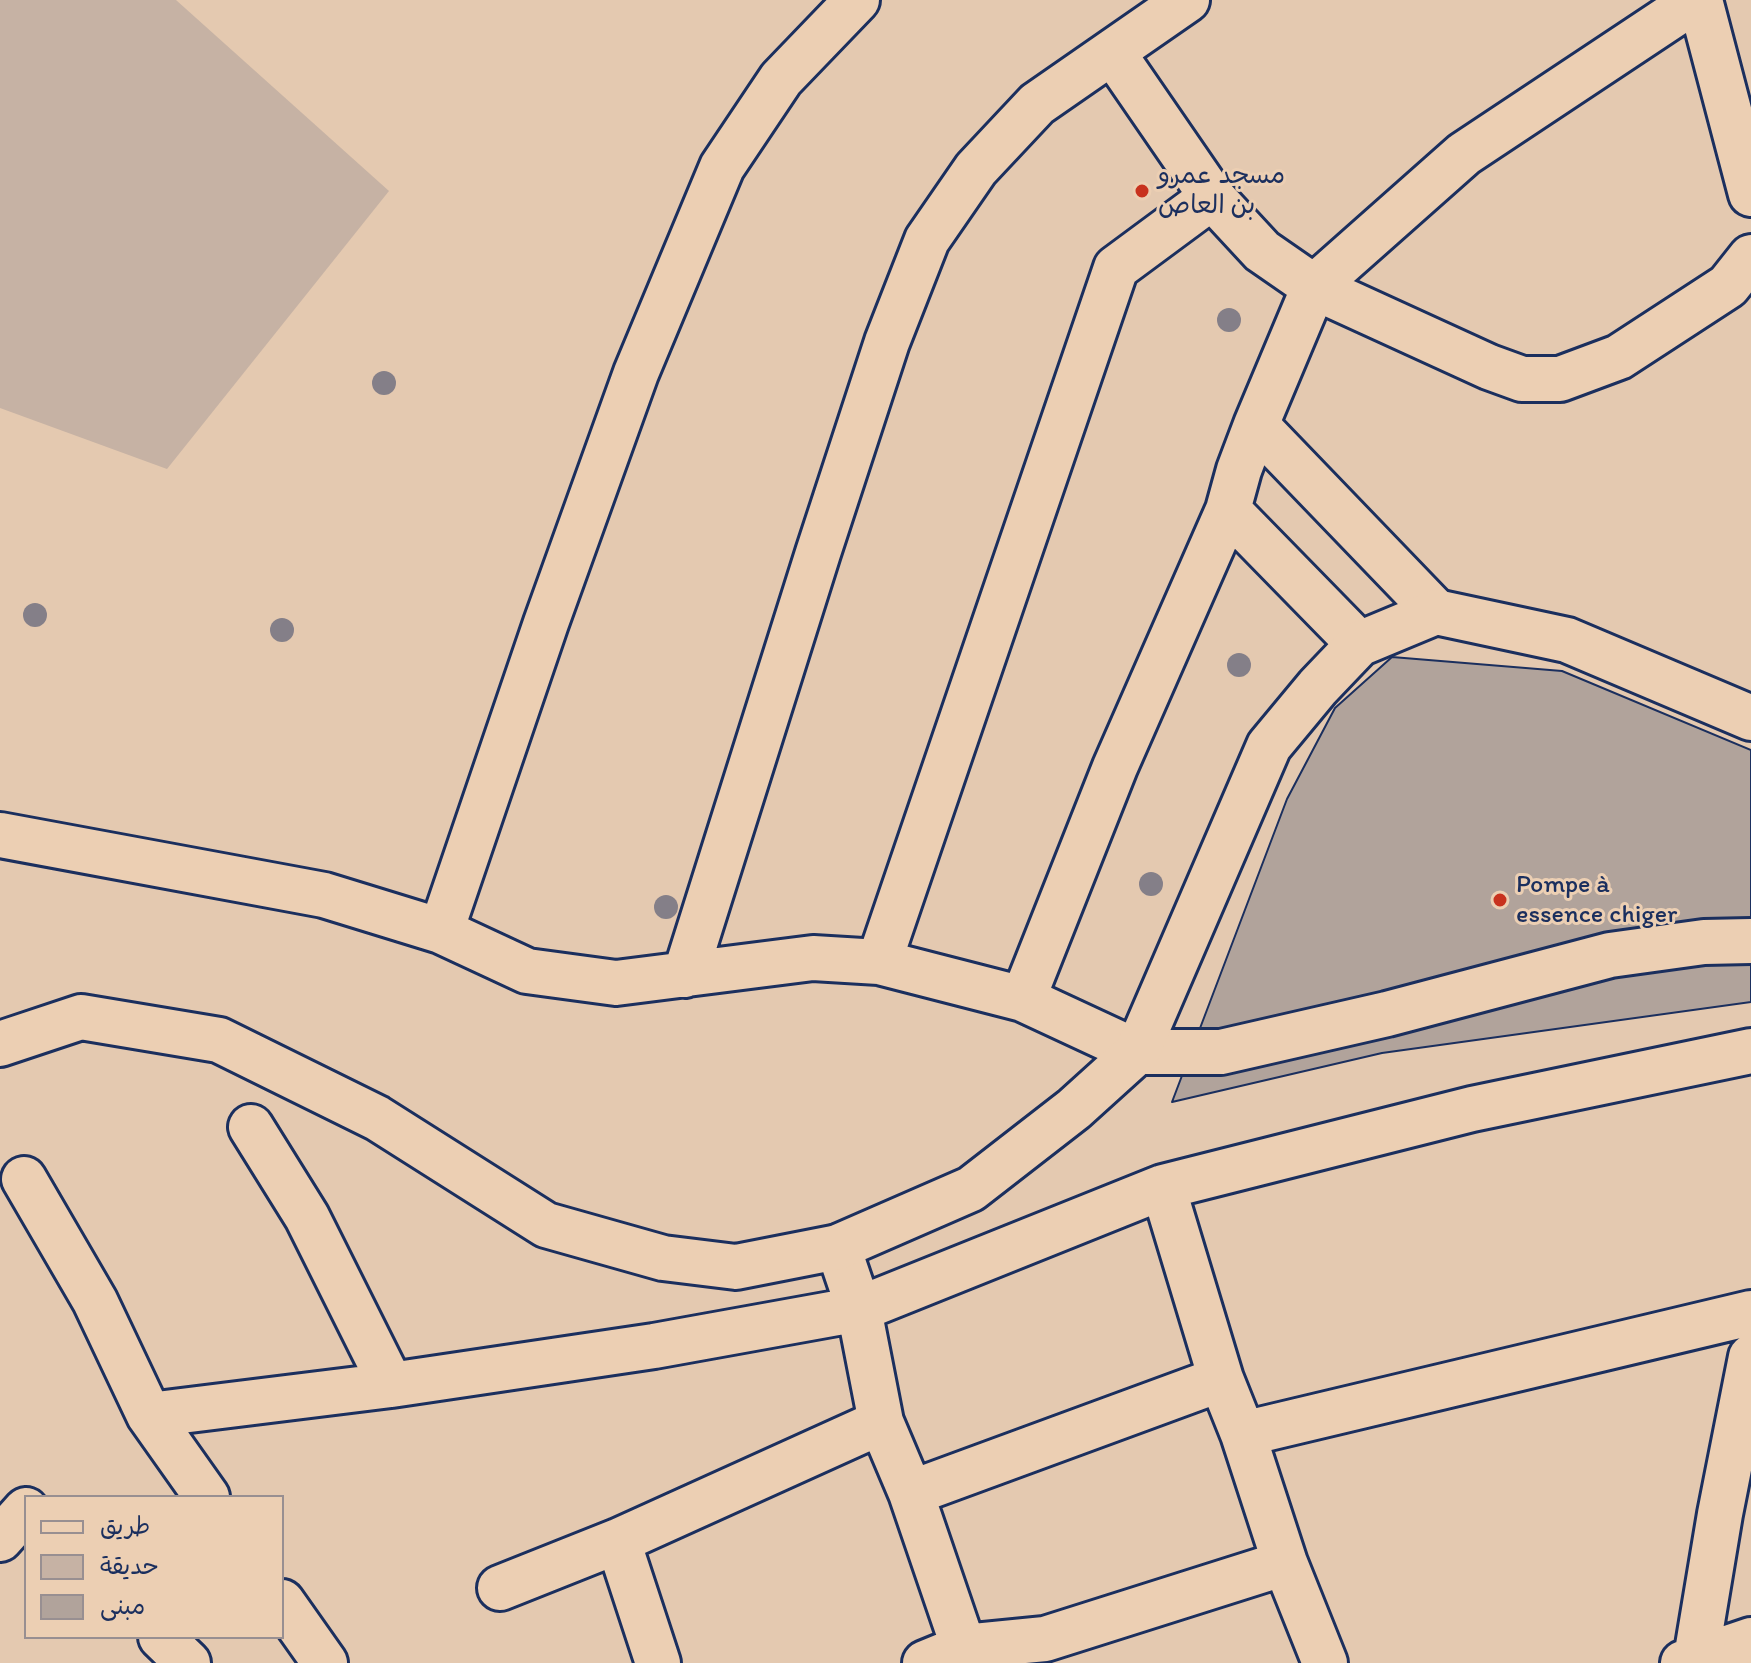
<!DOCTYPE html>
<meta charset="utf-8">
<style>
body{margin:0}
#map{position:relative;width:1751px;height:1663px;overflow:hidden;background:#e4c9b0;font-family:Itim,"Playpen Sans Arabic",sans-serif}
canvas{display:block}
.legend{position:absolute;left:24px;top:1495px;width:260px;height:144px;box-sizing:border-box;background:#eccfb3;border:2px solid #988f91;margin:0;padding:10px 14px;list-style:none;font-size:24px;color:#1b2f5e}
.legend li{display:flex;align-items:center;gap:16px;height:40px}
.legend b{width:40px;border:2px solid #988f91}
</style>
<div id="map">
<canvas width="1751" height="1663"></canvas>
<ul class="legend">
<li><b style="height:10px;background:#eccfb3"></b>طريق</li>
<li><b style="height:22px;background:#c6b2a4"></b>حديقة</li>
<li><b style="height:22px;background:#b1a39b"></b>مبنى</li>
</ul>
</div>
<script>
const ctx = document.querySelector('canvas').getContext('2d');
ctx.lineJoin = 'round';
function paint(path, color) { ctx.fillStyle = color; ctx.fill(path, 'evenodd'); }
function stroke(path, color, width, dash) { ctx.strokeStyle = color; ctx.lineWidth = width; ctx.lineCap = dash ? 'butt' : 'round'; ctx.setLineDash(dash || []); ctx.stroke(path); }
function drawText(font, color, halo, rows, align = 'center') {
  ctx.font = font + ' Itim,"Playpen Sans Arabic",sans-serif'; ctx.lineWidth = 6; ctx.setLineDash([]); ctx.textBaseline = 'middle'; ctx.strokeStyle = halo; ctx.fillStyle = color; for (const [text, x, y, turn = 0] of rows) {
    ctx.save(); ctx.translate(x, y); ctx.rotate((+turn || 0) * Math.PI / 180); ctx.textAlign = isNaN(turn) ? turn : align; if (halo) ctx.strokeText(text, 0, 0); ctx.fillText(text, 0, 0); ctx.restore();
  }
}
const green = new Path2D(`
 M0 0H176L389 191 167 469 0 408Z`);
const building = new Path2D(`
 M1392 657 1562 671 1751 750V1002L1382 1053 1172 1102 1287 799 1335 708Z`);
const minor = new Path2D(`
 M1700 0 1751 194
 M1113 53 1212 197 1262 251 1314 287 1489 367 1522 379H1560L1619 357 1728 286 1751 257
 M1256 425 1436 612
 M1228 510 1359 644
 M0 835 324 895 441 931 527 971 616 983 813 958 879 962 1023 999 1137 1052H1221L1387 1014 1610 955 1704 942 1751 941
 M441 931 546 623 636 373 722 167 781 79 857 0
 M879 962 1116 268 1212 197
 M685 975 818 553 887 342 927 240 976 169 1037 104 1187 0
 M1023 999 1115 767 1228 510 1239 470 1256 425 1314 287 1464 154 1696 0
 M251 1127 307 1217 391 1385
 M24 1179 95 1301 149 1415 207 1497
 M1163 1187 1221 1379
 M838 1247 859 1309 881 1422 911 1493 969 1663
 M149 1415 391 1385 654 1346 859 1309 1163 1187 1472 1109 1751 1051
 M1243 1434 1285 1563 1325 1663
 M911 1493 1221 1379 1243 1434 1751 1313
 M0 1539 26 1510
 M618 1541 658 1663
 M500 1588 618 1541 881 1422
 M282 1602 325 1663
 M161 1637 188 1663
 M1696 1658 1720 1514 1751 1357
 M925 1663 964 1647 1045 1639 1285 1563
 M1683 1663 1751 1640`);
const major = new Path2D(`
 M0 1044 81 1017 219 1040 377 1118 546 1225 663 1258 736 1267 838 1247 971 1189 1074 1109 1137 1052 1269 746 1318 687 1359 644 1436 612 1567 640 1751 718`);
const trees = [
 [1229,320],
 [384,383],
 [35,615],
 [282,630],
 [1239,665],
 [1151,884],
 [666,907]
];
const markers = [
 [1142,191,8,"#c8321e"],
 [1500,900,8,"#c8321e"]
];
const poiNames = [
 ["مسجد عمرو",1158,176],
 ["بن العاص",1158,206],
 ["Pompe à",1516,885],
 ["essence chiger",1516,915]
];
paint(green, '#c6b2a4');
paint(building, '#b1a39b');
stroke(building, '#1b2f5e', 2);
stroke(minor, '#1b2f5e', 50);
stroke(major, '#1b2f5e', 50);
stroke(minor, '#eccfb3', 44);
stroke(major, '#eccfb3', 44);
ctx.fillStyle = '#847f88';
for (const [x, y] of trees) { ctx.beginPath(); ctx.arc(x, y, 12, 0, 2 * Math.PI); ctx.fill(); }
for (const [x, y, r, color] of markers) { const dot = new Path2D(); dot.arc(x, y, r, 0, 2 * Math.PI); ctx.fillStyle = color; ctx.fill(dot); stroke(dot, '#eccfb3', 3); }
drawText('26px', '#1b2f5e', '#eccfb3', poiNames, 'left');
</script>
